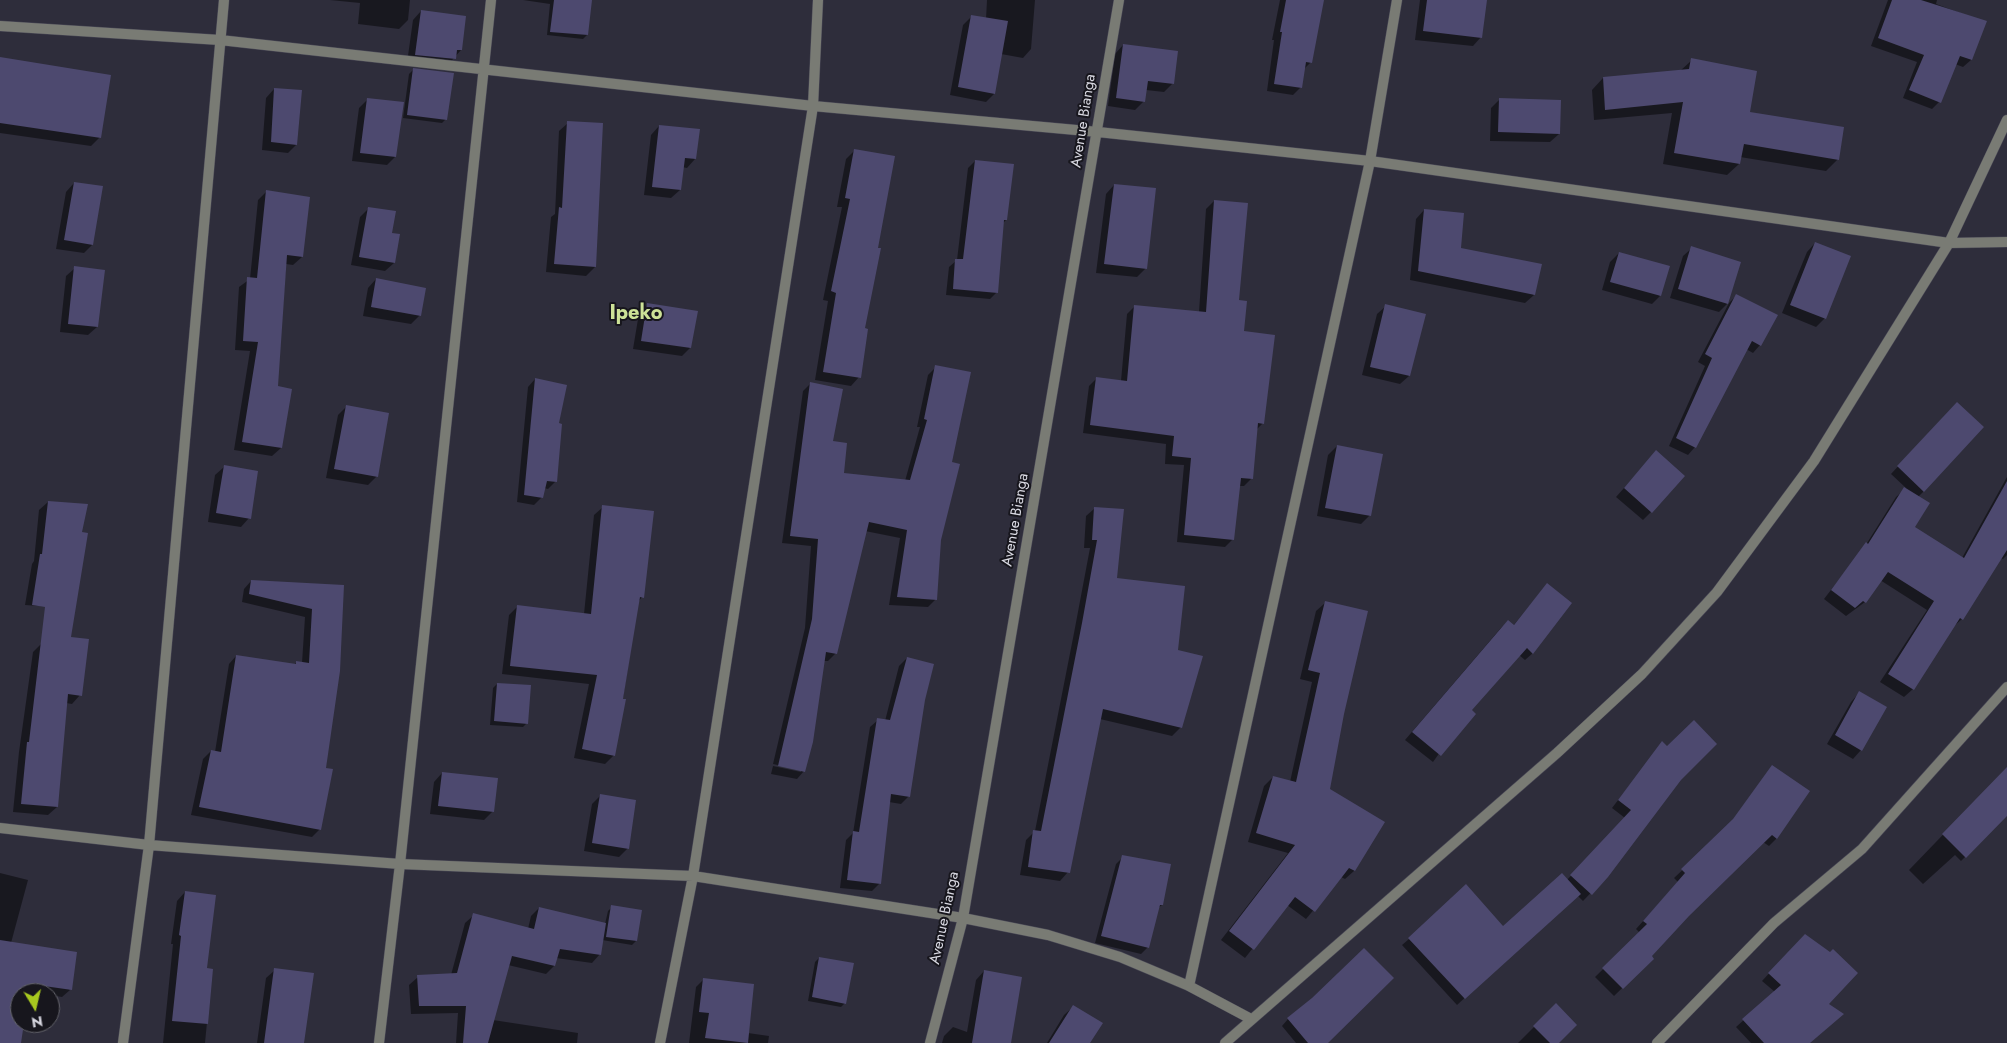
<!DOCTYPE html>
<style>
body{margin:0}
#map{position:relative;width:2007px;height:1043px;overflow:hidden;background:#2e2d3b;font-family:Jost,sans-serif}
canvas{display:block}
.north{position:absolute;left:10px;top:983px;width:50px;height:50px;box-sizing:border-box;background:#17161d;border:1px solid #64646b;border-radius:50%;rotate:171deg;font-size:14px;font-weight:700;line-height:20px;text-align:center;color:#d8d8e1}
.north::after{content:'';display:block;margin:auto;width:18px;height:22px;background:#a7c81f;clip-path:polygon(50% 0,100% 100%,50% 72%,0 100%)}
</style>
<div id="map">
<canvas width="2007" height="1043"></canvas>
<div class="north">N</div>
</div>
<script>
const ctx = document.querySelector('canvas').getContext('2d');
ctx.lineJoin = 'round';
function paint(path, color) { ctx.fillStyle = color; ctx.fill(path, 'evenodd'); }
function stroke(path, color, width, dash) { ctx.strokeStyle = color; ctx.lineWidth = width; ctx.lineCap = dash ? 'butt' : 'round'; ctx.setLineDash(dash || []); ctx.stroke(path); }
function drawText(font, color, halo, rows, align = 'center') {
  ctx.font = font + ' Jost,sans-serif'; ctx.lineWidth = 4; ctx.setLineDash([]); ctx.textBaseline = 'middle'; ctx.strokeStyle = halo; ctx.fillStyle = color; for (const [text, x, y, turn = 0] of rows) {
    ctx.save(); ctx.translate(x, y); ctx.rotate((+turn || 0) * Math.PI / 180); ctx.textAlign = isNaN(turn) ? turn : align; if (halo) ctx.strokeText(text, 0, 0); ctx.fillText(text, 0, 0); ctx.restore();
  }
}
const shadow = new Path2D(`
 M330 0H410L408 20 399 29 358 24 360 3Z
 M523 0H591L587 35 583 39 547 35 550 4Z
 M987 0H1035L1031 49 1023 58 1001 54 994 94 986 102 950 95 963 25 972 16 986 19Z
 M1280 0H1323L1311 62 1304 69 1301 87 1293 95 1267 91 1274 40H1272Z
 M1420 0H1486L1481 37 1473 46 1415 40Z
 M1888 0H1937L1936 4 1985 22 1971 60 1963 67 1955 64 1939 102 1932 109 1903 98 1917 62 1871 46Z
 M421 11 461 50 446 67 407 63 413 20Z
 M1123 45 1173 83 1164 92 1146 90 1144 101 1135 110 1108 106 1115 54Z
 M0 59 100 137 91 146 0 133Z
 M1692 60 1748 113 1838 159 1826 171 1740 157 1739 164 1727 175 1663 164 1672 113 1594 120 1592 90 1603 78 1680 71Z
 M413 70 446 119 442 123 403 118 409 74Z
 M274 89 296 145 288 153 262 150 266 98Z
 M368 99 395 157 387 165 352 161 359 108Z
 M1500 99 1559 134 1550 142 1490 141 1491 108Z
 M568 123 595 267 586 276 546 272 551 217 555 214 559 131Z
 M659 126 695 159 687 168 682 167 680 190 671 198 644 195 651 135Z
 M855 150 863 329 859 377 851 386 815 380 828 301 823 300 842 207H837L846 159Z
 M975 161 1006 220 1003 223 997 292 990 299 946 295 949 267 957 260 968 168Z
 M74 183 92 245 84 253 56 249 66 192Z
 M1114 185 1146 268 1137 277 1096 273 1106 194Z
 M267 191 302 257 293 265 286 264 277 388 281 448 272 456 234 450 250 351 235 350 239 287 250 279 258 200Z
 M1214 201 1263 423 1256 430 1252 478 1244 486H1239L1233 539 1225 547 1177 542 1184 465 1165 464 1166 444 1083 433 1089 386 1097 378 1121 381 1127 314 1135 306 1199 312 1206 209Z
 M369 208 391 234 394 263 385 271 351 265 360 217Z
 M1424 210 1460 249 1534 295 1525 303 1410 280 1416 219Z
 M1815 243 1825 318 1816 327 1782 313 1807 252Z
 M1692 248 1727 304 1719 312 1670 298 1683 256Z
 M1619 253 1660 296 1652 304 1602 290 1610 262Z
 M75 268 97 327 88 335 60 332 66 276Z
 M376 279 420 315 411 324 363 316 368 288Z
 M1737 295 1760 345 1753 353 1746 349 1695 447 1688 455 1669 446 1705 366 1698 362 1729 303Z
 M648 304 690 348 682 356 633 349 639 313Z
 M1386 306 1409 376 1400 384 1362 375 1377 314Z
 M936 367 950 463 940 540 936 599 928 607 889 605 900 538 865 531 836 653 828 661H823L804 771 797 779 771 774 773 766 801 772V770L773 764 805 628 811 546 782 543 803 391 810 384 842 474 905 481 920 427H917L928 375Z
 M535 379 556 481 548 489 544 488 542 497 534 505 517 502 528 387Z
 M346 407 377 476 368 485 326 478 338 415Z
 M1950 410 1924 491 1918 497 1914 528 1962 558 2007 477V555L2003 559 2000 558 1962 619 1953 627 1913 689 1904 697 1880 682 1927 610 1880 580 1865 602 1846 616 1824 599 1867 543 1896 497 1906 488 1891 474Z
 M1337 446 1370 515 1361 524 1317 516 1328 455Z
 M1648 461 1651 512 1643 520 1616 497Z
 M224 467 249 518 241 527 208 522 215 475Z
 M48 502 81 533 67 608 25 605 32 564 34 561 39 510Z
 M603 507 642 597 638 602 614 755 605 764 574 758 589 684 502 674 509 615 518 606 584 614 594 515Z
 M1095 508 1116 579 1177 651 1181 727 1172 736 1100 719 1068 872 1060 881 1020 875 1026 840 1035 831 1074 633 1090 548H1084L1086 516Z
 M251 581 343 586 320 829 312 837 191 815 203 759 211 751 215 752 229 664 236 656 294 665 297 662 302 663 305 617 242 602 244 589Z
 M1547 584 1533 653 1525 660 1519 655 1470 710 1433 762 1405 740 1500 629 1508 621 1513 626Z
 M1325 603 1342 714 1328 789 1383 823 1354 871 1345 879 1341 877 1306 919 1287 905 1245 958 1221 940 1288 853 1248 842 1264 786 1273 777 1290 782 1312 682 1300 679 1316 611Z
 M42 643 80 695 72 704 66 703 57 807 48 815 13 812 19 752 33 652Z
 M907 658 924 699 909 796 901 804 889 802 880 883 872 891 840 888 846 840 853 833 870 727 878 720 885 721 899 666Z
 M497 684 527 723 523 727 490 725 493 688Z
 M1859 693 1861 750 1853 759 1827 744 1851 702Z
 M1662 743 1667 747 1679 780 1607 876 1583 901 1577 895 1457 1005 1402 945 1409 939 1503 928 1567 880 1625 818 1612 808Z
 M1772 766 1777 838 1769 846 1763 842 1686 917 1650 957 1652 959 1614 996 1595 977 1640 933 1636 929 1678 882 1674 878 1727 828Z
 M2007 772V809L1988 834 1961 861 1955 855 1923 884 1909 870 1987 789Z
 M442 773 493 811 484 820 430 814 434 782Z
 M600 796 628 848 619 857 584 851 592 804Z
 M1123 857 1162 905 1158 908 1148 947 1141 954 1095 943 1116 864Z
 M0 873 28 880 11 943 70 990 62 997 50 995V993H20V1023H23L17 1043H0Z
 M185 892 206 969 212 970 205 1043H163L173 944H171L177 901Z
 M612 907 636 941 632 945 602 940 600 954 592 963 556 958 554 966 546 974 508 965 493 1020 578 1033 577 1043H456L458 1013 411 1014 409 985 418 977 451 975 465 923 474 915 528 929 531 916 539 908 605 924 608 911Z
 M1798 942 1827 1004 1810 1043H1751L1736 1027 1775 992 1762 981Z
 M819 958 845 1003 841 1007 808 1001 815 962Z
 M275 970 303 1043H257L266 978Z
 M984 971 1010 1043H942L944 1036 953 1027 967 1032 976 980Z
 M704 979 748 1033 769 1036 768 1043H689L696 987Z
 M1556 1005V1043H1518Z
 M1073 1007 1089 1043H1047L1064 1015Z
 M1288 1019 1326 1043H1296L1282 1026Z`);
const building = new Path2D(`
 M554 0H592L588 35 550 32Z
 M1286 0H1324L1312 63 1306 62 1302 88 1274 84 1282 32H1280Z
 M1427 0H1487L1482 38 1423 31Z
 M1892 0H1921L1987 21 1972 60 1960 56 1941 103 1909 90 1924 55 1878 38Z
 M421 10 466 16 462 50H457L456 59 415 55Z
 M971 15 1008 21 995 94 958 87Z
 M1123 44 1178 51 1174 84 1148 81 1145 102 1116 98Z
 M0 57 111 75 101 138 0 123Z
 M1691 58 1757 71 1750 112 1844 127 1839 160 1744 144 1740 164 1674 153 1683 102 1605 110 1603 77 1689 69Z
 M413 68 454 73 447 120 407 115Z
 M274 88 302 90 297 145 271 142Z
 M367 98 404 102 396 157 360 153Z
 M1499 98 1561 100 1560 134 1498 132Z
 M567 121 603 123 596 267 554 264 559 207 562 208Z
 M659 125 700 129 696 159 685 158 681 190 652 187Z
 M854 149 895 156 878 248H881L865 328 868 329 861 378 823 372 836 293 831 291 850 199 845 198Z
 M975 160 1014 164 1007 220H1004L998 293 953 289 955 259H963Z
 M74 182 103 186 93 245 64 240Z
 M1114 184 1156 188 1147 269 1104 264Z
 M266 190 310 197 303 257 287 255 278 386 292 389 282 448 242 442 258 342 243 341 247 277 257 278Z
 M1214 200 1248 203 1239 300 1247 301 1244 331 1275 335 1264 424 1258 423 1253 479 1241 478 1234 540 1184 535 1191 458 1172 456 1174 436 1090 425 1096 377 1127 381 1134 305 1206 312Z
 M368 207 396 211 392 233 400 234 395 263 359 257Z
 M1424 209 1464 213 1461 248 1542 264 1535 295 1418 271Z
 M1815 242 1851 256 1826 319 1790 305Z
 M1691 246 1741 262 1728 304 1678 289Z
 M1619 252 1670 266 1661 296 1610 282Z
 M74 266 105 270 98 327 68 324Z
 M376 278 426 288 421 316 371 307Z
 M1736 294 1778 315 1761 346 1752 341 1696 448 1676 438 1712 358 1705 354Z
 M647 303 698 311 691 348 641 341Z
 M1385 304 1426 314 1410 376 1370 367Z
 M935 365 971 372 952 462 960 464 941 540 937 600 897 597 907 530 869 522 837 654 826 652 813 742 805 772 778 766 812 619 818 539 790 536 810 382 843 389 833 441 847 443 844 473 910 480 927 420 924 419Z
 M535 378 567 385 559 423 562 424 557 482 547 481 543 498 524 495Z
 M1957 402 1984 427 1924 492 1897 466Z
 M346 405 389 413 378 477 334 469Z
 M1337 445 1383 454 1371 516 1325 508Z
 M1656 450 1685 476 1652 513 1624 488Z
 M224 465 258 471 251 519 216 513Z
 M2007 481V550L1963 620 1960 618 1914 690 1888 674 1934 601 1888 572 1866 603 1863 601 1855 608 1831 590 1866 542 1868 544 1904 487 1930 503 1915 527 1964 558Z
 M48 501 88 504 82 532 88 533 71 637 89 639 82 696 68 694 58 807 21 804 27 742H29L45 607 32 605 40 554H42Z
 M602 505 654 511 644 598 640 597 623 699H626L615 756 582 749 597 675 510 666 517 605 591 614Z
 M1094 507 1124 509 1117 578 1185 586 1178 650 1203 656 1182 728 1103 709 1070 873 1028 867 1033 830 1041 831 1082 623 1097 540H1092Z
 M251 580 344 585 340 671 326 768 333 769 321 830 199 807 211 750 221 752 236 655 296 664V661L309 663 312 609 249 594Z
 M1547 583 1572 603 1533 654 1527 648 1472 710 1476 714 1441 756 1412 732 1508 620 1514 625Z
 M1325 601 1368 611 1344 714 1330 789 1385 822 1355 871 1349 868 1315 912 1295 897 1254 950 1229 931 1295 845 1256 833 1273 776 1296 782 1320 673 1308 670Z
 M907 657 934 664 925 700 910 797 891 794 881 884 847 880 853 831 859 832 877 718 890 720Z
 M497 683 531 685 528 724 494 721Z
 M1859 691 1887 707 1862 751 1835 735Z
 M1694 720 1717 744 1681 780 1608 877 1592 895 1570 875 1631 810 1618 800 1662 741 1667 746Z
 M1772 765 1810 791 1777 839 1772 835 1689 916 1652 956 1654 959 1623 989 1602 968 1647 924 1643 921 1685 873 1681 869 1733 819Z
 M2007 767V816L1966 858 1942 834Z
 M442 772 498 778 494 812 438 806Z
 M600 794 636 800 629 849 592 843Z
 M1122 855 1171 864 1163 905H1160L1149 948 1101 936Z
 M1562 873 1581 894 1465 999 1408 938 1466 884 1503 926Z
 M185 891 216 895 207 968 213 969 208 1024 172 1021 181 936 179 935Z
 M611 905 642 910 637 941 606 937Z
 M539 907 606 923 601 955 560 949 555 966 512 956 488 1043H463L466 1006H419L417 975 457 973 473 913 534 929Z
 M1805 934 1830 952 1833 949 1858 973 1829 1004 1844 1014 1810 1043H1764L1742 1019 1781 985 1768 973Z
 M0 940 77 952 72 990 30 984 29 993H20V1023H24L21 1043H0Z
 M1364 948 1394 978 1328 1043H1308L1287 1018 1312 998Z
 M819 957 854 963 846 1004 812 997Z
 M274 968 314 973 304 1043H264Z
 M984 970 1022 977 1011 1043H972Z
 M703 978 754 984 748 1043 705 1038 709 1013 699 1012Z
 M1556 1003 1577 1025 1559 1043H1550L1533 1026Z
 M1073 1005 1103 1023 1090 1043H1049Z`);
const minor = new Path2D(`
 M0 26 220 40 813 106 1098 132 1370 161 1949 243 2007 242
 M0 828 149 845 400 864 693 876 963 918 1048 935 1120 957 1189 986 1251 1019
 M1189 986 1370 161 1397 0
 M123 1043 149 845 224 0
 M379 1043 400 864 491 0
 M660 1043 693 876 813 106 818 0
 M930 1043 963 918 1119 0
 M1225 1043 1557 753 1642 674 1717 592 1814 461 1949 243 2007 120
 M1657 1043 1774 923 1862 849 2007 687`);
const streetNames = [
 ["Avenue Bianga",1084,121,-81],
 ["Avenue Bianga",1016,520,-80],
 ["Avenue Bianga",945,918,-78]
];
const districtNames = [
 ["Ipeko",636,314]
];
paint(shadow, '#0007');
paint(building, '#4d496f');
stroke(minor, '#494856', 11);
stroke(minor, '#797b74', 10);
drawText('15px', '#d8d8e1', '#17161d', streetNames);
drawText('bold 20px', '#cde297', '#17161d', districtNames);
</script>
